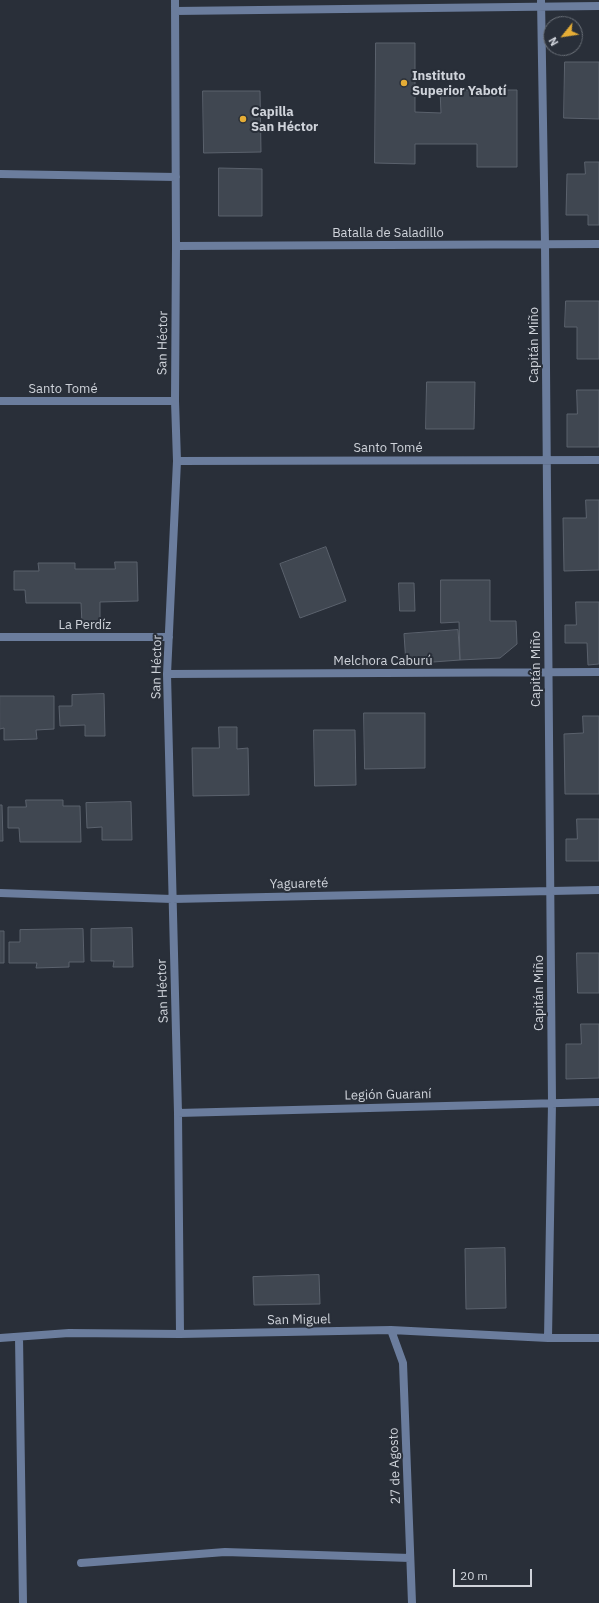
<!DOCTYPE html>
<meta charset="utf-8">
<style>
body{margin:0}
#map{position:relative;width:599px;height:1603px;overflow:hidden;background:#292f39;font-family:"IBM Plex Sans",sans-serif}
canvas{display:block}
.north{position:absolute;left:543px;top:16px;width:40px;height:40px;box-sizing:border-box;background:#292f39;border:1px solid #6b7179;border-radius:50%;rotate:240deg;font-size:11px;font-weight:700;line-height:16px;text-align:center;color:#cfd3da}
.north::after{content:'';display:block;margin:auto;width:14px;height:18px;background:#e5ad36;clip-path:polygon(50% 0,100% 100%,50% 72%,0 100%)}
.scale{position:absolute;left:453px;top:1569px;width:79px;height:18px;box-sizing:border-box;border:2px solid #cfd3da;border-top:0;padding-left:5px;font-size:12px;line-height:14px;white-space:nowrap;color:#cfd3da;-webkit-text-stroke:3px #292f39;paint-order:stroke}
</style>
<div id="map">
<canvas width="599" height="1603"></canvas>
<div class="north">N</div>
<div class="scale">20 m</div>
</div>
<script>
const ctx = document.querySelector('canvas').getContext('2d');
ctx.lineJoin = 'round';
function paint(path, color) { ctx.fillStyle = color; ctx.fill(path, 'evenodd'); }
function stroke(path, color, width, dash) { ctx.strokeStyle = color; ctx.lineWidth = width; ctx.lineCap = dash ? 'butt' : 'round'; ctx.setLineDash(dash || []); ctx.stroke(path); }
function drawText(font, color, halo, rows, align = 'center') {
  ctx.font = font + ' "IBM Plex Sans",sans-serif'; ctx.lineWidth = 4; ctx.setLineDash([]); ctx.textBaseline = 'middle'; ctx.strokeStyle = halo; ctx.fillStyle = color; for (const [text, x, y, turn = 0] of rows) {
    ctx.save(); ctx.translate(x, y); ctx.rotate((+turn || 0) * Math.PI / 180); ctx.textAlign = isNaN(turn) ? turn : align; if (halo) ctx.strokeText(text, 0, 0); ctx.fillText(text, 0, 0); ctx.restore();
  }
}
const building = new Path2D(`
 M376 43H415V112L441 113 440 90H517V167H477V144H415V164L375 163Z
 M565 62H599V119L564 118Z
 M203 91H260L261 152 204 153Z
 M585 162H599V225H588V215H566L567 174H585Z
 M219 168 262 169V216H219Z
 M566 301H599V359H577V327H565Z
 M427 382H475L474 429H426Z
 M577 390H599V447H567V414H577Z
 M586 500H599V570L564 571 563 518H586Z
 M326 547 346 601 300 618 280 564Z
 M115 562H137L138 601 100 602V623L82 624 81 603H26L25 590H14V571H39L38 563H75V569H115Z
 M441 580H490V621H516L517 644 500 658 460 660 459 622 441 623Z
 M399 583H414L415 611H400Z
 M576 602H599V664L588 665 587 643H565V625H576Z
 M458 630 460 660 406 664 404 634Z
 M104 694 105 736H85V725L60 726 59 706H72V695Z
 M0 696H54V729L36 730 37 739 4 740V728L0 729Z
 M364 713H425V768L365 769Z
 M583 716H599V794H565L564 734 583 733Z
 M219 727H237V749L248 748 249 795 193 796 192 748H219Z
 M314 730H355L356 785 315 786Z
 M26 800H63V806H80L81 842H20L19 828H8V807H26Z
 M131 802 132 840H102V827L87 828 86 803Z
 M0 805H2L3 841H0Z
 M577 819H599V861H566V839H577Z
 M132 928 133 967H113L114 961H91V929Z
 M83 929 84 962H69V967L36 968 37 963H9V942H20V930Z
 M0 931H4V963H0Z
 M577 953H599V993H578Z
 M581 1024H599V1078L566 1079V1044H581Z
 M505 1248 506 1308 466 1309 465 1249Z
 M319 1275 320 1304 254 1305 253 1277Z`);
const street = new Path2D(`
 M175 0 176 246 175 401 177 461 167 674 178 1113 180 1334
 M541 0 545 244 552 1103 548 1338
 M175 11 599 6
 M0 174 176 177
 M176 246 599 244
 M0 401H175
 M177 461 599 460
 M0 637H169
 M167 674 599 672
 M0 893 172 899 599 890
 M178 1113 599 1102
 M391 1330 403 1363 412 1603
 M19 1337 23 1603
 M0 1338 69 1333 180 1334 391 1330 548 1338H599
 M81 1563 225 1552 410 1558`);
const markers = [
 [404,83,4,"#e5ad36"],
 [243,119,4,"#e5ad36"]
];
const poiNames = [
 ["Instituto",412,76],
 ["Superior Yabotí",412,91],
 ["Capilla",251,112],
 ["San Héctor",251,127]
];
const streetNames = [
 ["Batalla de Saladillo",388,233],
 ["San Héctor",163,343,-89],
 ["Capitán Miño",534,345,-90],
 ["Santo Tomé",63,389],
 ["Santo Tomé",388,448],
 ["La Perdíz",85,625],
 ["Melchora Caburú",383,661],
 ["San Héctor",157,667,-89],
 ["Capitán Miño",536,669,-90],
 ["Yaguareté",299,884,-1],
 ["San Héctor",163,991,-92],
 ["Capitán Miño",539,993,-90],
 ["Legión Guaraní",388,1095,-1],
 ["San Miguel",299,1320,-1],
 ["27 de Agosto",395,1466,-92]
];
paint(building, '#404751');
stroke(building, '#5b626d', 1);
stroke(street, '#6b7d9d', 8);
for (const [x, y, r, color] of markers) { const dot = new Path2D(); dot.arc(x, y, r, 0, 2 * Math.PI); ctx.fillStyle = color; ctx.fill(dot); stroke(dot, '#292f39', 1.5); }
drawText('bold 13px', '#cfd3da', '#292f39', poiNames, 'left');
drawText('13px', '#cfd3da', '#292f39', streetNames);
</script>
